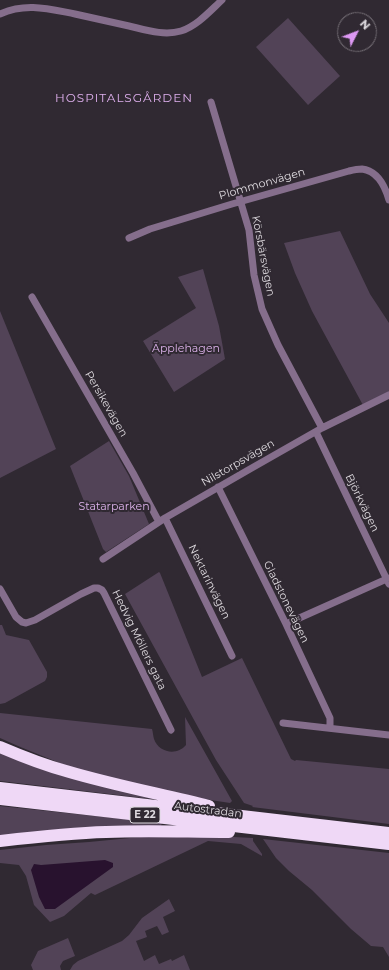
<!DOCTYPE html>
<meta charset="utf-8">
<style>
body{margin:0}
#map{position:relative;width:389px;height:970px;overflow:hidden;background:#302932;font-family:Montserrat,sans-serif}
canvas{display:block}
.north{position:absolute;left:337px;top:12px;width:40px;height:40px;box-sizing:border-box;background:#302932;border:1px solid #767077;border-radius:50%;rotate:48deg;font-size:11px;font-weight:700;line-height:16px;text-align:center;color:#dedadf}
.north::after{content:'';display:block;margin:auto;width:14px;height:18px;background:#dd98f3;clip-path:polygon(50% 0,100% 100%,50% 72%,0 100%)}
</style>
<div id="map">
<canvas width="389" height="970"></canvas>
<div class="north">N</div>
</div>
<script>
const ctx = document.querySelector('canvas').getContext('2d');
ctx.lineJoin = 'round';
function paint(path, color) { ctx.fillStyle = color; ctx.fill(path, 'evenodd'); }
function stroke(path, color, width, dash) { ctx.strokeStyle = color; ctx.lineWidth = width; ctx.lineCap = dash ? 'butt' : 'round'; ctx.setLineDash(dash || []); ctx.stroke(path); }
function drawText(font, color, halo, rows, align = 'center') {
  ctx.font = font + ' Montserrat,sans-serif'; ctx.lineWidth = 4; ctx.setLineDash([]); ctx.textBaseline = 'middle'; ctx.strokeStyle = halo; ctx.fillStyle = color; for (const [text, x, y, turn = 0] of rows) {
    ctx.save(); ctx.translate(x, y); ctx.rotate((+turn || 0) * Math.PI / 180); ctx.textAlign = isNaN(turn) ? turn : align; if (halo) ctx.strokeText(text, 0, 0); ctx.fillText(text, 0, 0); ctx.restore();
  }
}
const green = new Path2D(`
 M288 18 340 76 308 105 256 47Z
 M340 231 370 294 389 323V395L364 407 312 311 295 273 284 243Z
 M203 269 219 326 225 359 174 392 143 341 196 308 178 277Z
 M0 311 56 449 0 478Z
 M109 441 129 476 149 524 106 552 103 549 70 466Z
 M159 572 160 573 202 677 242 658 291 759 295 761 296 760 389 769V824L252 807 253 806 244 803 216 760 125 594Z
 M0 625H2L6 635 29 640 47 672V677L45 681 5 703 0 704Z
 M0 713 152 729C153 732 153 736 154 739 159 753 177 756 186 745L185 717 232 801 230 803 191 797 79 771 18 746 0 738Z
 M0 750 160 800 0 781Z
 M0 806 162 823 161 826 0 838Z
 M161 835H195L253 838V841L262 854V856L241 844 208 841 95 895 91 893 64 916 50 922 34 905 26 876 19 865 0 863V850L46 845 89 842Z
 M263 839 389 853V957L383 947 371 946 351 929 312 890 289 871 276 858Z
 M169 899 175 911 163 917 169 932 162 935 157 926 145 931 147 937 136 941 144 961 155 955 159 964 171 959 172 961 184 955 190 970H70L73 965 78 961 122 941 129 935 142 918Z
 M68 938 75 956 63 961 60 966 61 970H33L31 965 38 951Z`);
const water = new Path2D(`
 M105 860 113 863V867L55 909H45L39 897 31 870 34 864 41 865Z`);
const minor = new Path2D(`
 M0 14C26 2 49 9 75 14 93 18 111 22 129 26 146 30 164 36 181 31 197 26 210 11 222 0
 M211 102 249 230 254 275 262 309 278 345 322 428
 M129 238 150 229 232 204 349 171C353 170 358 169 362 169 378 171 385 186 389 200
 M32 297 133 473 159 522
 M316 432 389 584
 M218 487 286 624 330 718V728
 M165 518 232 656
 M103 559 165 518 250 469 322 428 389 395
 M0 589 16 617 22 622 26 623 35 620 81 594 94 588H98L102 590 104 593 171 730
 M286 624 389 578
 M283 723 389 735`);
const motorway = new Path2D(`
 M0 747C21 756 44 765 66 771 113 785 161 794 209 806
 M0 788 389 833
 M0 799 389 844
 M0 841C35 837 71 833 106 832 147 830 188 832 229 832`);
const shields = [
 [145,815,30]
];
const shieldNames = [
 ["E 22",145,815]
];
const streetNames = [
 ["Plommonvägen",262,184,-16],
 ["Körsbärsvägen",263,256,79],
 ["Persikevägen",106,404,60],
 ["Nilstorpsvägen",238,463,-30],
 ["Björkvägen",362,503,64],
 ["Nektarinvägen",209,582,64],
 ["Gladstonevägen",286,602,64],
 ["Hedvig Möllers gata",139,640,64],
 ["Autostradan",208,810,7]
];
const parkNames = [
 ["Äpplehagen",186,349],
 ["Statarparken",114,507]
];
const neighbourhoodNames = [
 ["HOSPITALSGÅRDEN",124,98]
];
paint(green, '#524357');
paint(water, '#28122e');
stroke(minor, '#856e8c', 7);
stroke(motorway, '#efd8f6', 12);
for (const [x, y, w] of shields) { const box = new Path2D(); box.roundRect(x - w / 2, y - 8, w, 16, 3); ctx.fillStyle = '#302932'; ctx.fill(box); stroke(box, '#dedadf', 1); }
drawText('bold 10px', '#dedadf', null, shieldNames);
drawText('11px', '#dedadf', '#302932', streetNames);
drawText('11px', '#dcb2ea', '#302932', parkNames);
ctx.letterSpacing = '1px';
drawText('12px', '#deafed', '#302932', neighbourhoodNames);
ctx.letterSpacing = '0px';
</script>
